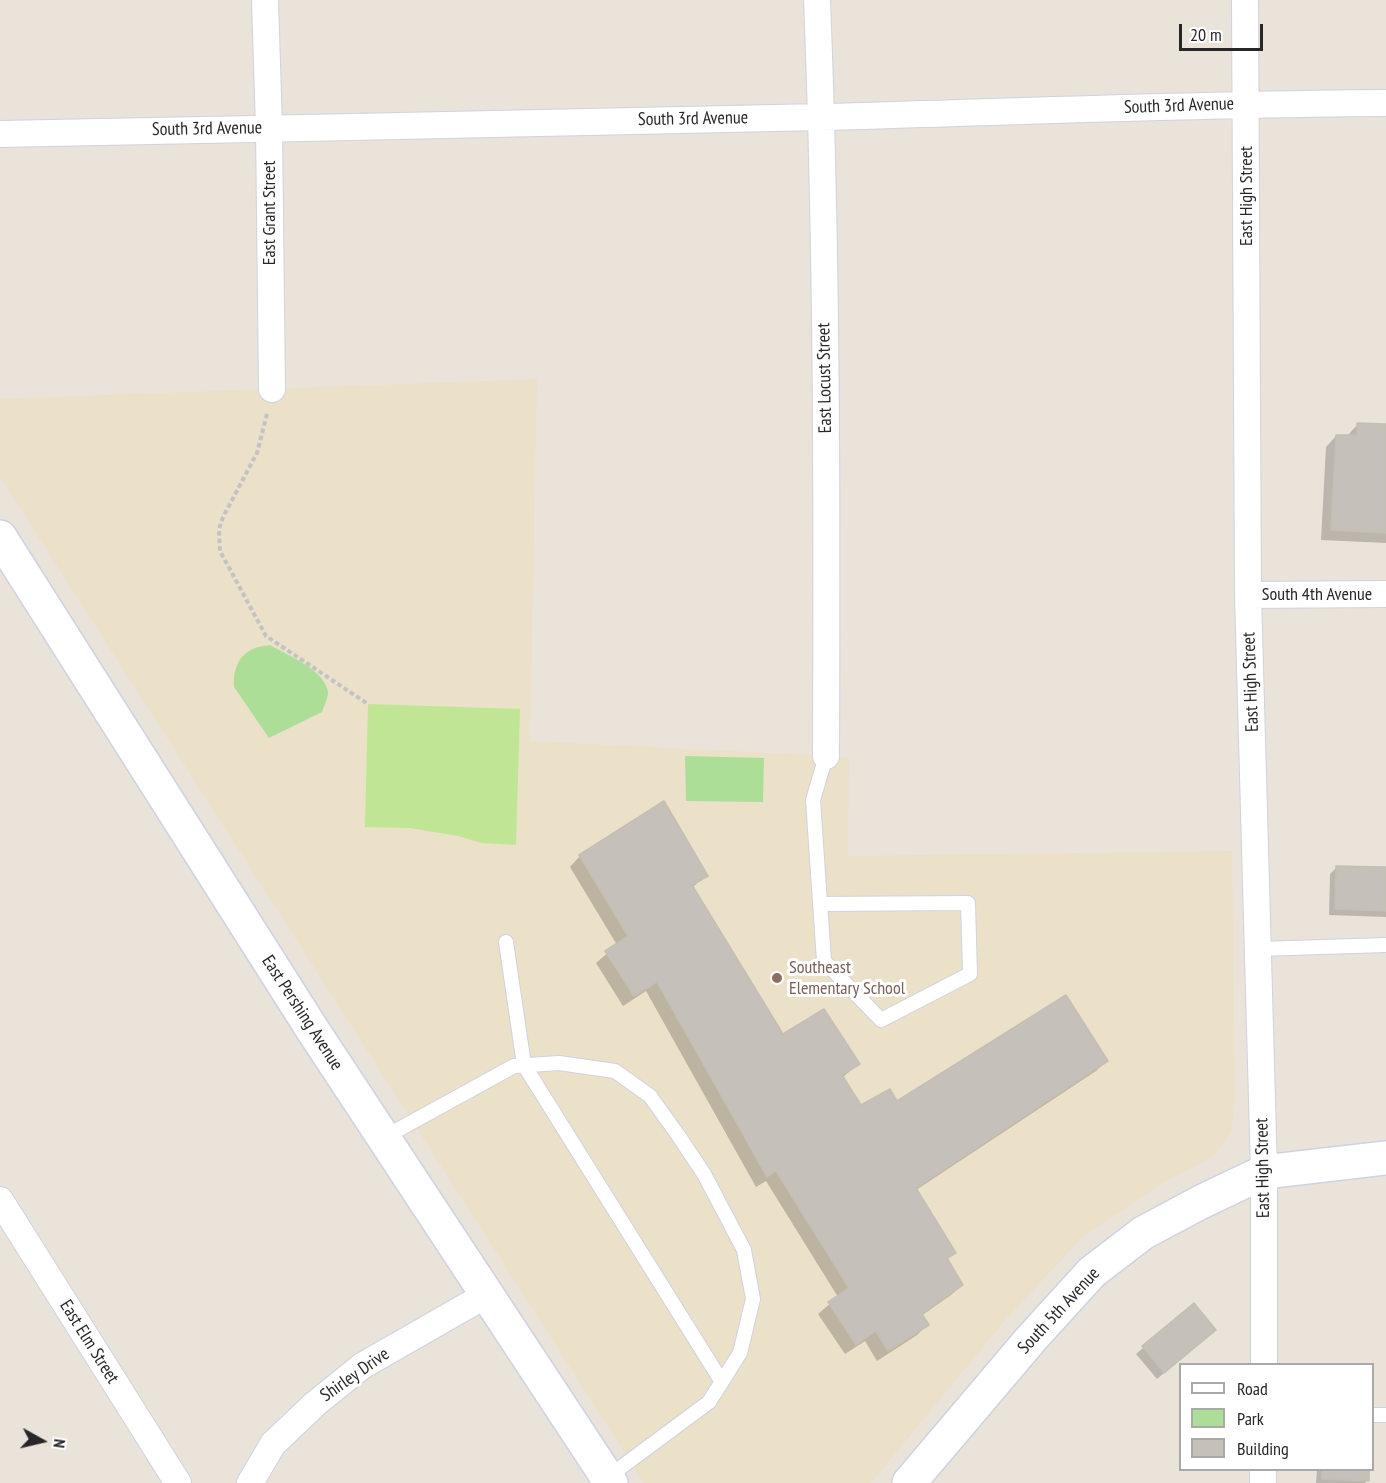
<!DOCTYPE html>
<style>
body{margin:0}
#map{position:relative;width:1386px;height:1483px;overflow:hidden;background:#eae3d9;font-family:"PT Sans Narrow",sans-serif}
canvas{display:block}
.legend{position:absolute;left:1179px;top:1363px;width:195px;height:108px;box-sizing:border-box;background:#fff;border:2px solid #a9a9a9;margin:0;padding:8px 10px;list-style:none;font-size:18px;color:#272727}
.legend li{display:flex;align-items:center;gap:12px;height:30px}
.legend b{width:30px;border:2px solid #a9a9a9}
.north{position:absolute;left:12px;top:1411px;width:60px;height:60px;-webkit-text-stroke:4px #fff;paint-order:stroke;rotate:98deg;font-size:16px;font-weight:700;line-height:24px;text-align:center;color:#272727}
.north::after{content:'';display:block;margin:auto;width:21px;height:27px;background:#272727;clip-path:polygon(50% 0,100% 100%,50% 72%,0 100%)}
.scale{position:absolute;left:1179px;top:24px;width:84px;height:27px;box-sizing:border-box;border:3px solid #272727;border-top:0;padding-left:8px;font-size:18px;line-height:21px;white-space:nowrap;color:#272727;-webkit-text-stroke:4px #fff;paint-order:stroke}
</style>
<div id="map">
<canvas width="1386" height="1483"></canvas>
<ul class="legend">
<li><b style="height:8px;background:#fff"></b>Road</li>
<li><b style="height:16px;background:#adde98"></b>Park</li>
<li><b style="height:16px;background:#c5c0b9"></b>Building</li>
</ul>
<div class="north">N</div>
<div class="scale">20 m</div>
</div>
<script>
const ctx = document.querySelector('canvas').getContext('2d');
ctx.lineJoin = 'round';
function paint(path, color) { ctx.fillStyle = color; ctx.fill(path, 'evenodd'); }
function stroke(path, color, width, dash) { ctx.strokeStyle = color; ctx.lineWidth = width; ctx.lineCap = dash ? 'butt' : 'round'; ctx.setLineDash(dash || []); ctx.stroke(path); }
function drawText(font, color, halo, rows, align = 'center') {
  ctx.font = font + ' "PT Sans Narrow",sans-serif'; ctx.lineWidth = 6; ctx.setLineDash([]); ctx.textBaseline = 'middle'; ctx.strokeStyle = halo; ctx.fillStyle = color; for (const [text, x, y, turn = 0] of rows) {
    ctx.save(); ctx.translate(x, y); ctx.rotate((+turn || 0) * Math.PI / 180); ctx.textAlign = isNaN(turn) ? turn : align; if (halo) ctx.strokeText(text, 0, 0); ctx.fillText(text, 0, 0); ctx.restore();
  }
}
const education = new Path2D(`
 M537 379 530 741 849 757 848 856 1232 851 1235 1100 1231 1132 1214 1156 1165 1182 1084 1236 1007 1318 871 1483H644L0 477V399Z`);
const green = new Path2D(`
 M270 645C287 655 327 671 328 693 328 698 324 706 322 712L269 738 234 687C233 673 237 657 251 650 256 647 264 646 270 645Z
 M685 756 764 758 763 802 686 801Z`);
const pitch = new Path2D(`
 M368 704 520 709 516 845 482 843 458 836 409 828 365 827Z`);
const shadow = new Path2D(`
 M1358 424 1386 426V543L1321 540 1326 447 1336 436H1347Z
 M580 856 706 875 692 888 782 1036 858 1064 842 1078 861 1108 896 1103 1107 1060 1096 1071 916 1190 954 1252 947 1260 962 1284 951 1295 921 1316 927 1325 917 1335 877 1361 865 1341 845 1354 818 1314 838 1297 766 1181 756 1187 646 991 623 1006 596 963 617 945 570 867Z
 M1337 867 1386 869V917L1329 915 1330 874Z
 M1194 1305 1208 1336 1157 1379 1136 1354Z
 M1317 1470H1368V1480L1365 1483H1316Z`);
const building = new Path2D(`
 M1357 423 1386 424V533L1331 530 1336 435H1357Z
 M664 801 708 876 692 885 783 1034 824 1009 860 1064 842 1075 861 1105 890 1089 897 1101 1066 995 1108 1061 916 1188 956 1253 947 1258 963 1285 922 1314 929 1325 888 1351 876 1331 856 1345 828 1302 849 1288 776 1171 767 1177 657 982 634 996 605 951 628 936 579 855Z
 M1336 866 1386 867V911L1335 909Z
 M1194 1303 1216 1330 1164 1373 1142 1346Z
 M1322 1470H1369V1481L1322 1479Z`);
const path = new Path2D(`
 M267 414 257 453 223 517 219 529 220 551 266 636 368 704`);
const service = new Path2D(`
 M820 904 968 903 970 974 881 1020 824 961 813 800 826 756
 M506 942 524 1065 722 1382
 M1258 949 1386 945
 M383 1138 514 1066 559 1063 615 1071 650 1096 678 1135 704 1174 744 1250 753 1299 740 1353 709 1402 608 1477
 M1372 1415H1386`);
const minor = new Path2D(`
 M265 0 269 128 272 389
 M817 0C827 252 827 504 826 756
 M1245 0 1248 595 1264 1172V1364
 M0 134C274 128 548 124 822 117 1010 112 1198 104 1386 103
 M1248 595 1386 594
 M0 1200 178 1483
 M250 1483 273 1444 315 1404 362 1366 486 1295
 M1263 1483V1470`);
const tertiary = new Path2D(`
 M0 537 312 1029 611 1483`);
const secondary = new Path2D(`
 M909 1483 1031 1339 1092 1272 1143 1233 1201 1202 1264 1172 1386 1158`);
const markers = [
 [777,978,6,"#8d6e63"]
];
const streetNames = [
 ["South 3rd Avenue",1179,106,-2],
 ["South 3rd Avenue",693,119,-1],
 ["South 3rd Avenue",207,129,-1],
 ["East High Street",1247,196,-90],
 ["East Grant Street",270,213,-90],
 ["East Locust Street",825,378,-91],
 ["South 4th Avenue",1317,595],
 ["East High Street",1251,682,-92],
 ["East Pershing Avenue",302,1013,57],
 ["East High Street",1263,1168,-91],
 ["South 5th Avenue",1059,1311,-47],
 ["East Elm Street",89,1342,58],
 ["Shirley Drive",355,1375,-35]
];
const educationNames = [
 ["Southeast",789,968],
 ["Elementary School",789,989]
];
paint(education, '#ebe1c9');
paint(green, '#adde98');
paint(pitch, '#c0e594');
paint(shadow, '#0003');
paint(building, '#c5c0b9');
stroke(building, '#c4bfb3', 1.5);
stroke(service, '#cfd2e0', 16);
stroke(minor, '#cfd2e0', 28);
stroke(tertiary, '#cfd2e0', 36);
stroke(secondary, '#cfd2e0', 36);
stroke(path, '#c3c3c3', 4, [4.5, 3]);
stroke(service, '#fff', 14);
stroke(minor, '#fff', 26);
stroke(tertiary, '#fff', 33);
stroke(secondary, '#fff', 33);
for (const [x, y, r, color] of markers) { const dot = new Path2D(); dot.arc(x, y, r, 0, 2 * Math.PI); ctx.fillStyle = color; ctx.fill(dot); stroke(dot, '#fff', 2); }
drawText('18px', '#272727', '#fff', streetNames);
drawText('18px', '#785e54', '#fff', educationNames, 'left');
</script>
